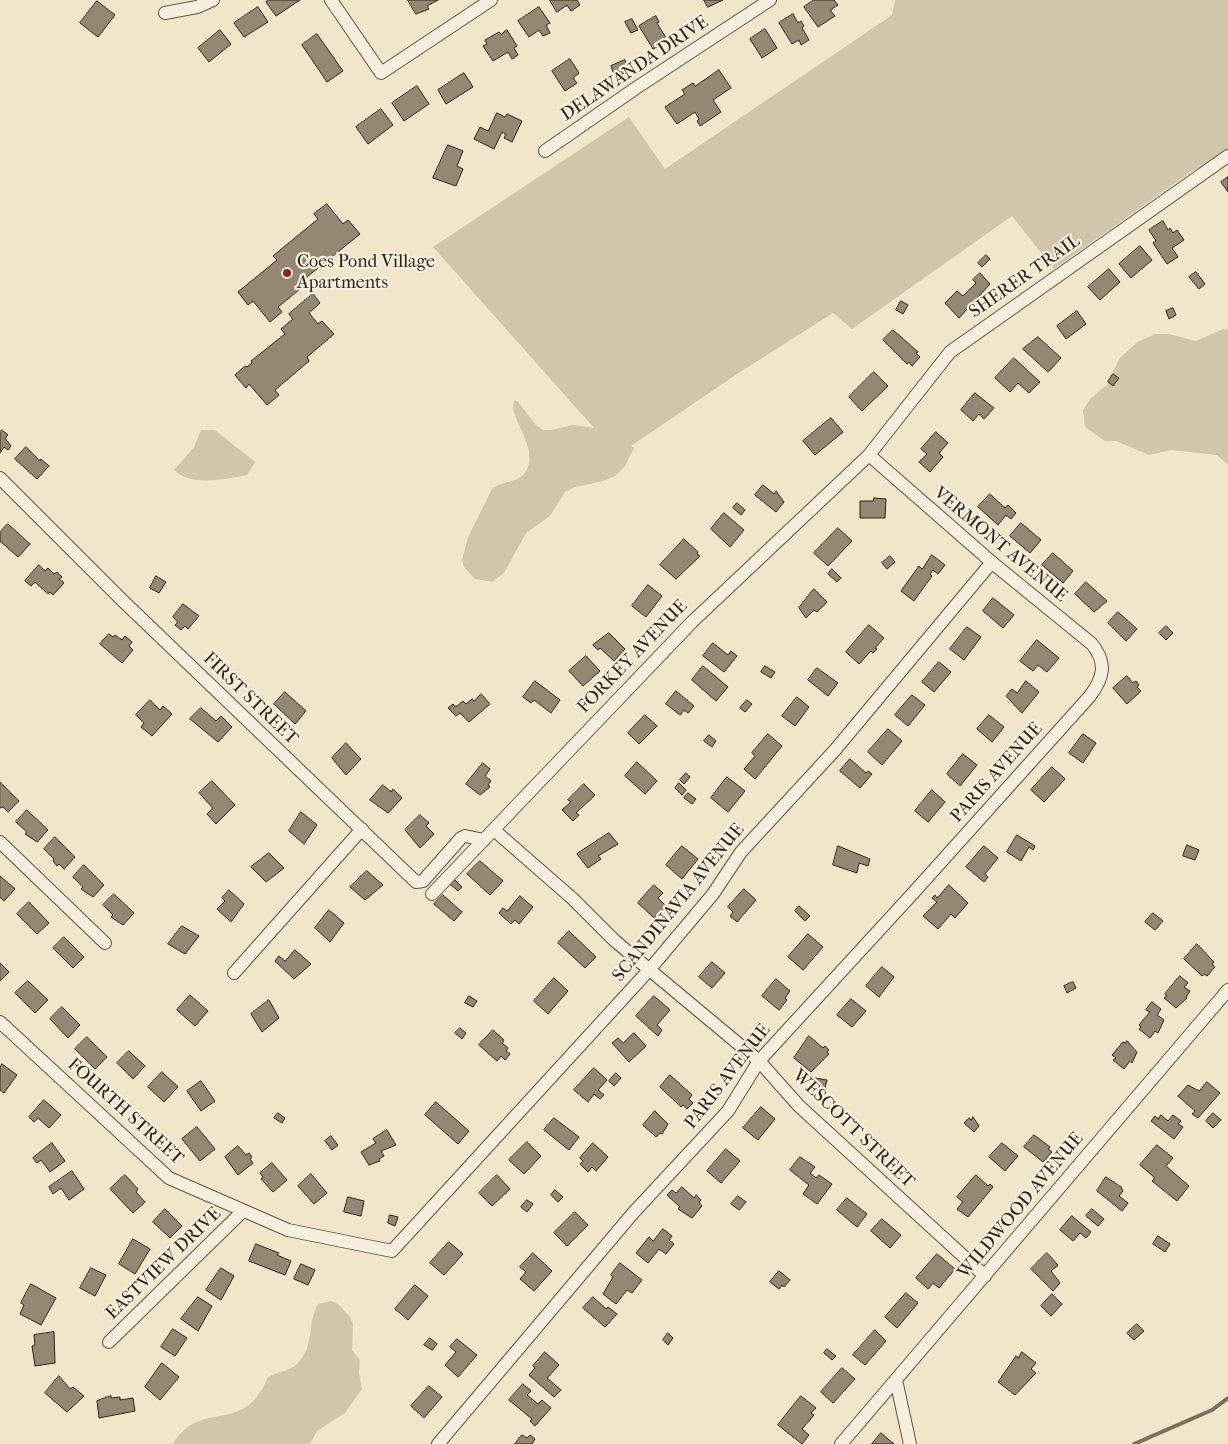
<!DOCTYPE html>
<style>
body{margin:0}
canvas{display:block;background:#f2e6ca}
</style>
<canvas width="1228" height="1444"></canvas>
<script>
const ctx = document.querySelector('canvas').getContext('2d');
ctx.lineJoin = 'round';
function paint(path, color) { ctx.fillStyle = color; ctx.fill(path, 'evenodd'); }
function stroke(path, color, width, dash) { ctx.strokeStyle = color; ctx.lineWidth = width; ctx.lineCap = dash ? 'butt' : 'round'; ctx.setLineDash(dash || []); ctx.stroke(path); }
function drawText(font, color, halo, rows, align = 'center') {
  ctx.font = font + ' "IM FELL French Canon",serif'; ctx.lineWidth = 4.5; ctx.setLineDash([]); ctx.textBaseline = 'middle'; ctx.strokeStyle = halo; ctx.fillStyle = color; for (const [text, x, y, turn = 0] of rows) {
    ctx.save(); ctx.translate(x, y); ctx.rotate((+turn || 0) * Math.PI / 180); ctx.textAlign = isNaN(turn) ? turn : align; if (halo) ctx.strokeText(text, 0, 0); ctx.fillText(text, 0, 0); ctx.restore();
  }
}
const green = new Path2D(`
 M895 0H1228V152L1189 173 1054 269 1012 216 852 329 833 313 737 374 631 446 634 448 625 466 615 476 603 481 575 487 565 492 550 516 526 533 504 573 492 582 475 579 464 567 462 560 468 537 492 489C501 481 517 483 524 474 544 451 504 413 515 400L518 402 536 425 543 430H551L573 425 594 428 433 247 629 117 665 169 892 15Z
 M1223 329 1228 330V465L1217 455 1171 450 1149 455 1116 441H1105L1085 427 1083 410 1091 398 1108 384 1119 359 1136 343 1155 334H1169L1196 341Z
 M201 430H215L255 462 247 475C226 479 191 487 174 470L194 447Z
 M331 1301 338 1304 350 1317 353 1325 352 1350 360 1360 359 1373 362 1389 345 1413 317 1431 310 1444H173C201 1397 243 1438 268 1377 277 1372 290 1371 297 1364 315 1347 307 1322 318 1304Z`);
const stream = new Path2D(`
 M1134 1444 1212 1410 1228 1398`);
const building = new Path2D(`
 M269 0H300L276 16 266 2Z
 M408 0H438L427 6 429 9 416 14Z
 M550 0H577L580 5 571 11 567 5 557 12Z
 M704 0H723L708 7Z
 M814 0H834L838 5 830 10 835 16 818 27 804 7Z
 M97 1 115 15 98 37 80 23Z
 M258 7 268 22 244 37 234 23Z
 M539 7 550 23 546 25 550 33 543 36 539 30 529 37 518 21Z
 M793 14 798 23 801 21 804 26 802 28 809 40 801 45 799 40 792 44 779 23Z
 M656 16 659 22 657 23 668 41 653 49 639 26Z
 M632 19 638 30 631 33 625 22Z
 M765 29 777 48 762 58 750 39Z
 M220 30 231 44 209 62 198 48Z
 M507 30 517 46 514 48 518 55 512 59 508 52 493 61 483 46 487 44 485 40 499 32 501 34Z
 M317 34 343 71 327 82 302 45Z
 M570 59 579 73 573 78 577 83 565 91 552 71Z
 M625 60 630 71 615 77 611 66Z
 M719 70 731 88 713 100 721 112 700 126 697 121 699 119 695 112 677 124 665 107 685 94 682 90 693 83 695 86Z
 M464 73 473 87 446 104 438 90Z
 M417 86 429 104 404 121 392 103Z
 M381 109 393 125 368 144 356 127Z
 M497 113 505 117 507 114 522 121 512 142 504 138 506 134 502 132 494 149 474 139 480 127 488 131Z
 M448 145 463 151 457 166 463 169 456 186 433 178Z
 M1228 177V192L1221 182Z
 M327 204 343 224 348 220 360 234 297 285 300 289 278 307 282 312 270 322 253 301 248 305 238 292 277 260 273 256 318 219 314 214Z
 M1163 221 1168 230 1170 228 1173 233 1177 230 1184 240 1172 248 1178 257 1167 264 1153 243 1156 241 1149 230Z
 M1140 246 1152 260 1131 278 1119 264Z
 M986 255 990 259 982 267 978 263Z
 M1109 269 1120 282 1100 300 1088 287Z
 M1196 272 1205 284 1199 289 1189 277Z
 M980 273 990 284 959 318 945 303 957 291 963 296 976 283 973 280Z
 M313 294 320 303 309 313 318 324 322 321 334 334 307 357 309 361 275 390 279 395 267 405 249 384 246 388 235 375 245 366 247 367 252 363 251 361 285 334 281 329 293 319 289 314Z
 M901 301 908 305 903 314 896 310Z
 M1173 308 1176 315 1169 319 1166 311Z
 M1077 311 1086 324 1066 339 1057 326Z
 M893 330 918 352 916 353 920 357 912 366 909 362 907 364 883 340Z
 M1038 337 1061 358 1048 372 1023 349Z
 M1014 358 1040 382 1029 393 1018 383 1010 392 995 378Z
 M874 372 888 386 862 411 849 397Z
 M1113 374 1119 378 1113 386 1108 382Z
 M975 393 994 408 984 419 979 414 973 421 961 410Z
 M831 418 843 432 815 455 803 441Z
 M2 430 8 435 5 438 11 446 8 450 4 447 0 453V432Z
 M936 432 948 443 939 453 943 457 930 472 919 462 927 454 921 449Z
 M26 447 40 461 41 459 49 466 37 479 15 459Z
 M763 485 774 494 776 491 784 502 776 512 755 495Z
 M990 494 1005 508 1008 505 1016 513 1011 519 1006 515 998 525 978 507Z
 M874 498 886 499 885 518H860V501H873Z
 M737 503 745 510 741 515 733 508Z
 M724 513 744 530 730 547 711 529Z
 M1021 523 1041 540 1030 553 1010 536Z
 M8 524 30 544 18 557 0 541V532Z
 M838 528 852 541 828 566 814 553Z
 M684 539 698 552 697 554 700 556 676 579 660 565Z
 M1053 553 1073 571 1063 583 1042 565Z
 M932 555 945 565 938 574 933 570 930 574 932 576 914 601 901 591 919 566 922 569Z
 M890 556 895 562 887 569 882 563Z
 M39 565 45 571 48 568 54 574 57 572 62 577 59 579 64 583 53 595 50 592 48 594 35 582 31 586 25 581Z
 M832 569 841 578 837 582 828 574Z
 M156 576 166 582 159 593 150 588Z
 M1086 582 1107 601 1094 612 1075 594Z
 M648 585 662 596 646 617 632 606Z
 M814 589 827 602 817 612 814 610 806 618 799 608Z
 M993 598 1014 615 1003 628 983 611Z
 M183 604 199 616 188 629 185 626 181 630 175 625 178 622 173 617Z
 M1118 612 1137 629 1126 641 1108 623Z
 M869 625 884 638 875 648 877 649 873 653 871 651 859 664 846 652Z
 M1166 626 1173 633 1166 640 1159 633Z
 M967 627 981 637 964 660 950 649Z
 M609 633 625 649 614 661 600 648 598 650 593 645Z
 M109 634 113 637 115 635 122 640 125 636 132 642 129 646 133 650 122 663 100 644Z
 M1037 640 1059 658 1047 672 1038 665 1033 671 1020 661Z
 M713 643 728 655 731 651 737 656 724 672 703 656Z
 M586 656 600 671 583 686 569 671Z
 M939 662 951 672 934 692 922 682Z
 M703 666 728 687 716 701 692 680Z
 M765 666 775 672 771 678 761 672Z
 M817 668 838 683 828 696 808 680Z
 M1127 676 1133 683 1136 681 1139 685 1137 687 1141 691 1127 704 1113 688Z
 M535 681 560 700 551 713 534 700 531 703 523 697Z
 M1026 681 1039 692 1022 713 1006 696 1012 689 1017 693Z
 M676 691 694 706 688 713 684 710 680 715 666 704Z
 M285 692 306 711 295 724 274 704Z
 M481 694 490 704 469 722 460 713 456 716 448 708 453 704 456 707 463 701 466 704 472 699 474 701Z
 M912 695 925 705 908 726 895 715Z
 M797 697 809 707 795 726 782 716Z
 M150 700 160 710 163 706 172 714 152 736 141 727 144 723 136 715Z
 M747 700 752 704 745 712 740 708Z
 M201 708 216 721 221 716 232 727 218 742 190 719Z
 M645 715 657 726 639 744 628 733Z
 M989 715 1004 727 992 742 977 729Z
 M888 729 902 741 882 765 868 752Z
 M768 734 782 746 755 779 744 769 755 756 752 753Z
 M1083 734 1096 743 1083 763 1069 753Z
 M709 735 716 741 712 747 704 741Z
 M346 743 361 759 346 775 332 758Z
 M963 754 977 765 960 786 947 774Z
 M850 759 866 773 868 771 872 774 860 788 840 771Z
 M637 762 657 781 645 794 625 776Z
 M483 763 490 769 485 776 491 781 488 785 490 787 480 795 466 784Z
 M1052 767 1065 779 1044 802 1031 790Z
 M686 773 690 777 684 784 680 780Z
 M727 777 745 791 728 812 711 798Z
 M212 781 235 805 216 824 207 814 213 808 199 793Z
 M0 782 19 801 8 812 3 807 0 808Z
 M679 783 686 790 682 795 675 788Z
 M584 784 595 795 576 813 579 815 573 821 562 810 571 802 568 800Z
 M383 785 391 792 393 789 402 798 388 813 370 800Z
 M932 790 945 802 928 822 915 811Z
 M688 793 696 799 692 804 684 798Z
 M27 810 48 830 37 842 25 834 27 832 16 822Z
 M301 812 317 825 304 844 289 831Z
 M420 815 429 823 426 826 434 834 420 848 405 830Z
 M609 833 618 844 598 856 601 859 588 868 577 854Z
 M1017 835 1035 846 1033 850 1029 847 1021 861 1007 852Z
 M55 837 75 857 64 869 59 864 57 866 53 861 54 859 44 849Z
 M1187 845 1199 850 1195 860 1183 856Z
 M682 846 698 859 682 879 666 865Z
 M838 846 870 859 868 866 859 863 857 873 833 865Z
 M984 846 998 858 985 874 988 877 984 882 966 867Z
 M269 853 284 868 266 882 251 867Z
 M480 861 503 881 490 895 467 874Z
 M84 865 104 885 93 897 81 889 83 887 73 877Z
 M367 871 383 885 365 900 350 887Z
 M0 876 15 889 4 901 0 897Z
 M455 880 462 887 458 891 450 884Z
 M654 885 663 893 658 898 666 906 654 918 638 903Z
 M949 885 968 903 955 918 951 914 938 929 923 916 937 902 932 898 935 895 937 898Z
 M744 889 756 900 737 922 730 916 733 912 728 907Z
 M229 890 244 904 231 922 217 909 225 901 222 898Z
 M114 894 134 913 123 925 111 917 113 915 103 905Z
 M443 895 462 912 454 921 434 904Z
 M520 896 533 907 519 924 515 920 511 924 499 913 503 908 507 911Z
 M29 902 49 923 37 934 17 914Z
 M799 906 810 916 805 921 795 911Z
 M329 910 344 923 330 942 315 928Z
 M1153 913 1163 921 1155 930 1145 922Z
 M182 926 199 936 185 954 168 944Z
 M569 931 596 957 585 968 558 943Z
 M808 934 823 947 803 970 788 957Z
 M64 937 84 957 73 968 53 948Z
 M1197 944 1214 962 1212 964 1215 967 1207 976 1204 974 1202 976 1184 959Z
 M295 950 311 964 294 979 275 961 279 956 285 961Z
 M712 962 725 973 712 988 699 977Z
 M0 963 9 972 0 981Z
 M882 967 894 977 879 997 866 986Z
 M1180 976 1188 983 1184 987 1190 991 1186 997 1187 998 1176 1008 1164 998 1167 996 1165 994Z
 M554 978 568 991 548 1014 534 1001Z
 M776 979 790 991 785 998 787 1000 779 1010 762 996Z
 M28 981 48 1000 35 1013 15 993Z
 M1073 982 1076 988 1067 993 1064 986Z
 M190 995 208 1011 195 1026 177 1010Z
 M469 996 477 1001 473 1007 465 1003Z
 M654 996 670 1010 657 1025 662 1030 658 1036 636 1016Z
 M851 999 866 1011 852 1027 837 1015Z
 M269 1000 279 1018 262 1032 251 1014Z
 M1152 1002 1161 1009 1157 1015 1164 1020 1158 1033 1155 1031 1150 1038 1139 1029 1141 1027 1139 1025 1150 1012 1146 1010Z
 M62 1007 80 1025 68 1038 50 1019Z
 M460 1028 466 1033 462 1039 455 1033Z
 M493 1030 504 1040 502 1043 508 1048 506 1051 510 1054 505 1060 501 1056 497 1061 479 1045Z
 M634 1033 646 1046 629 1062 612 1043 618 1038 623 1043Z
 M809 1036 823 1048 825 1046 829 1050 827 1052 829 1054 811 1072 794 1058Z
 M87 1037 107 1057 95 1069 75 1049Z
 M1127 1041 1137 1052 1132 1063 1130 1061 1124 1069 1113 1060 1116 1058 1112 1055 1123 1042 1125 1043Z
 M129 1051 145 1066 133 1079 117 1063Z
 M2 1064 17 1075 4 1093 0 1090V1068Z
 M594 1068 607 1080 598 1090 604 1095 600 1099 594 1094 588 1102 574 1090Z
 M162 1072 178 1087 164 1102 148 1087Z
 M616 1073 621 1078 614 1086 609 1081Z
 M670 1075 692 1095 689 1099 693 1103 687 1109 683 1105 681 1107 660 1087Z
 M815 1078 827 1080 825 1088 813 1085Z
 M201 1081 215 1101 201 1111 187 1091Z
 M1207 1082 1220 1093 1198 1118 1192 1114 1195 1111 1178 1096 1188 1085 1199 1091Z
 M44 1100 61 1115 49 1128 38 1118 34 1122 29 1117Z
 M436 1102 469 1131 458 1144 425 1115Z
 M761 1107 775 1119 758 1140 743 1128Z
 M655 1111 668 1124 662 1134 660 1133 656 1137 643 1125Z
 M278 1113 285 1118 282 1123 274 1118Z
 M1213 1113 1221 1120 1213 1128 1206 1121Z
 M1161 1115 1168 1121 1173 1115 1181 1121 1178 1124 1183 1127 1174 1139 1151 1121 1155 1116 1158 1119Z
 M973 1117 979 1126 974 1132 964 1123 969 1118 971 1120Z
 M554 1118 579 1137 569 1150 544 1130Z
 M197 1127 215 1149 200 1161 182 1139Z
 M387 1130 396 1145 381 1151 384 1156 379 1159 380 1161 369 1165 361 1152 376 1143 373 1139Z
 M1034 1135 1050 1147 1048 1149 1052 1152 1043 1162 1024 1147Z
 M331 1136 338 1145 332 1150 325 1141Z
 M527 1142 541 1156 524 1174 509 1160Z
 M52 1143 65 1161 50 1172 41 1160 37 1163 33 1158Z
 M593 1143 608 1157 596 1171 592 1167 588 1172 580 1164 583 1161 580 1158Z
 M1002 1143 1018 1156 1005 1171 989 1157Z
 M1157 1145 1173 1158 1166 1166 1189 1186 1177 1201 1152 1181 1155 1178 1140 1165Z
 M238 1146 246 1155 249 1153 252 1157 250 1159 253 1163 238 1175 225 1157Z
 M726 1149 740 1161 721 1183 707 1171Z
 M800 1157 815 1167 810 1173 816 1178 819 1175 832 1184 817 1204 803 1194 809 1185 790 1170Z
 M272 1163 287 1180 273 1192 261 1179 263 1177 260 1173Z
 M72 1171 84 1189 69 1200 61 1188 53 1194 49 1187Z
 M311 1174 327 1193 314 1204 298 1186Z
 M125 1175 138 1189 136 1192 145 1202 133 1213 110 1189Z
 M497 1175 510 1189 492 1206 479 1193Z
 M976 1175 988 1186 990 1184 993 1187 968 1217 957 1209 963 1202 957 1197Z
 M1106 1177 1121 1187 1123 1191 1119 1196 1128 1203 1122 1211 1097 1191Z
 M682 1187 694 1198 696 1195 701 1200 699 1202 702 1206 692 1218 678 1209 680 1207 667 1195 672 1190 676 1193Z
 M555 1190 563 1197 558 1202 551 1195Z
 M738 1196 746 1202 739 1210 731 1204Z
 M348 1197 364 1201 361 1216 344 1212Z
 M847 1198 867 1214 857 1227 837 1210Z
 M527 1200 533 1204 527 1212 521 1207Z
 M165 1209 182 1226 170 1238 153 1222Z
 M1092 1209 1104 1219 1098 1226 1086 1216Z
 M575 1212 588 1225 567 1246 554 1233Z
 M390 1215 398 1217 395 1226 388 1223Z
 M1072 1216 1091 1232 1086 1238 1080 1233 1073 1241 1060 1230Z
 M882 1219 901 1235 890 1248 871 1231Z
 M663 1229 672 1236 669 1240 674 1244 666 1254 659 1249 648 1263 636 1253 649 1237 653 1241Z
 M1158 1236 1170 1244 1165 1252 1153 1244Z
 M133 1239 150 1249 135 1274 119 1264Z
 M449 1242 463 1254 444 1275 430 1263Z
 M256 1244 279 1253 277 1255 291 1261 285 1275 249 1261Z
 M533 1253 552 1271 534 1291 520 1279 526 1272 520 1267Z
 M1047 1253 1058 1265 1051 1271 1060 1283 1053 1291 1031 1269Z
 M937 1254 955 1269 939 1288 933 1283 928 1289 916 1278Z
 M620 1263 642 1280 632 1293 627 1290 616 1304 603 1294 613 1277 611 1275Z
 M301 1264 315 1270 308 1285 294 1279Z
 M91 1268 106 1275 95 1296 80 1288Z
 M221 1268 234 1276 221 1300 206 1290Z
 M779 1271 790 1280 784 1287 782 1285 779 1289 770 1282Z
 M31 1284 56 1298 41 1325 20 1314 24 1305 21 1303Z
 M415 1285 428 1296 408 1320 395 1309Z
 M906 1293 918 1303 897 1328 885 1317Z
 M1052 1294 1062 1304 1051 1316 1041 1306Z
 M198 1297 212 1306 198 1331 181 1319Z
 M593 1297 606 1309 608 1307 617 1314 605 1327 583 1308Z
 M1137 1324 1144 1331 1134 1340 1127 1333Z
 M173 1329 187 1338 175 1356 161 1347Z
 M875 1330 886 1341 865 1365 853 1355Z
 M54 1332 55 1363 35 1366 32 1346 35 1345 34 1335Z
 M668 1333 673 1338 668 1345 663 1340Z
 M430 1338 437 1344 432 1350 424 1345Z
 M457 1339 477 1355 458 1377 445 1365 456 1352 450 1347Z
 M827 1349 836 1356 832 1360 824 1353Z
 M545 1352 559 1365 547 1378 561 1390 554 1397 529 1375 535 1368 533 1366Z
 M1022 1352 1036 1363 1031 1369 1036 1373 1015 1395 998 1382 1016 1356 1018 1358Z
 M162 1363 179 1377 160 1400 145 1387Z
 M842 1368 855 1379 833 1403 821 1392Z
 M59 1376 70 1389 73 1387 84 1396 67 1412 45 1393Z
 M523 1384 531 1391 527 1395 538 1404 542 1400 551 1408 535 1426 530 1421 532 1419 509 1400Z
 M429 1386 442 1397 424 1418 411 1406Z
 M111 1396V1398L120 1397V1400L133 1398 135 1411 99 1418 97 1401Z
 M801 1396 816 1408 811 1413 814 1415 802 1429 809 1435 802 1444 778 1425Z
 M881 1433 894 1444H872Z
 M522 1435 527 1438 530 1435 535 1439 532 1444H515Z`);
const minor = new Path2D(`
 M331 0 381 73 491 0
 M165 13 197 7 213 0
 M545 151 636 88 770 0
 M0 478 123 601 416 882 423 881 461 838 465 836 484 840
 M494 830 573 899 615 941 759 1061 799 1106 985 1276
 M0 842 105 943
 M432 894 692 622 869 455 950 352 1228 156
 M234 973 362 829
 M0 1022 169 1178 288 1230 392 1251 650 969 713 894 741 852 835 750 992 562
 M109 1342 243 1211
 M896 1380 910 1444
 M438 1444 634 1212 728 1111 759 1061 915 891 1090 696C1104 677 1107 663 1092 644L995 565 869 455
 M841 1444 1228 990`);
const markers = [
 [287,273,5,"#8f2418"]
];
const streetNames = [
 ["DELAWANDA DRIVE",635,69,-34],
 ["SHERER TRAIL",1025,277,-35],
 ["VERMONT AVENUE",1000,545,40],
 ["FORKEY AVENUE",633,657,-46],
 ["FIRST STREET",250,699,44],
 ["PARIS AVENUE",997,773,-48],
 ["SCANDINAVIA AVENUE",679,903,-51],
 ["PARIS AVENUE",728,1077,-52],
 ["FOURTH STREET",125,1112,42],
 ["WESCOTT STREET",853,1129,44],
 ["WILDWOOD AVENUE",1021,1206,-50],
 ["EASTVIEW DRIVE",164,1264,-44]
];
const poiNames = [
 ["Coes Pond Village",297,263],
 ["Apartments",297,284]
];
paint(green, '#d1c5ac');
stroke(stream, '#7c6f5f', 4);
paint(building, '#948875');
stroke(building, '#2f2219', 1);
stroke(minor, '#605345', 14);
stroke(minor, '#f7efdd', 12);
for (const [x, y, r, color] of markers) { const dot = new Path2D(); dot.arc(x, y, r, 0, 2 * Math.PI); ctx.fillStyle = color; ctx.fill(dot); stroke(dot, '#f7efdd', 2); }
drawText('18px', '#2f2219', '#f7efdd', streetNames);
drawText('18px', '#2f2219', '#f7efdd', poiNames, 'left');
</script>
